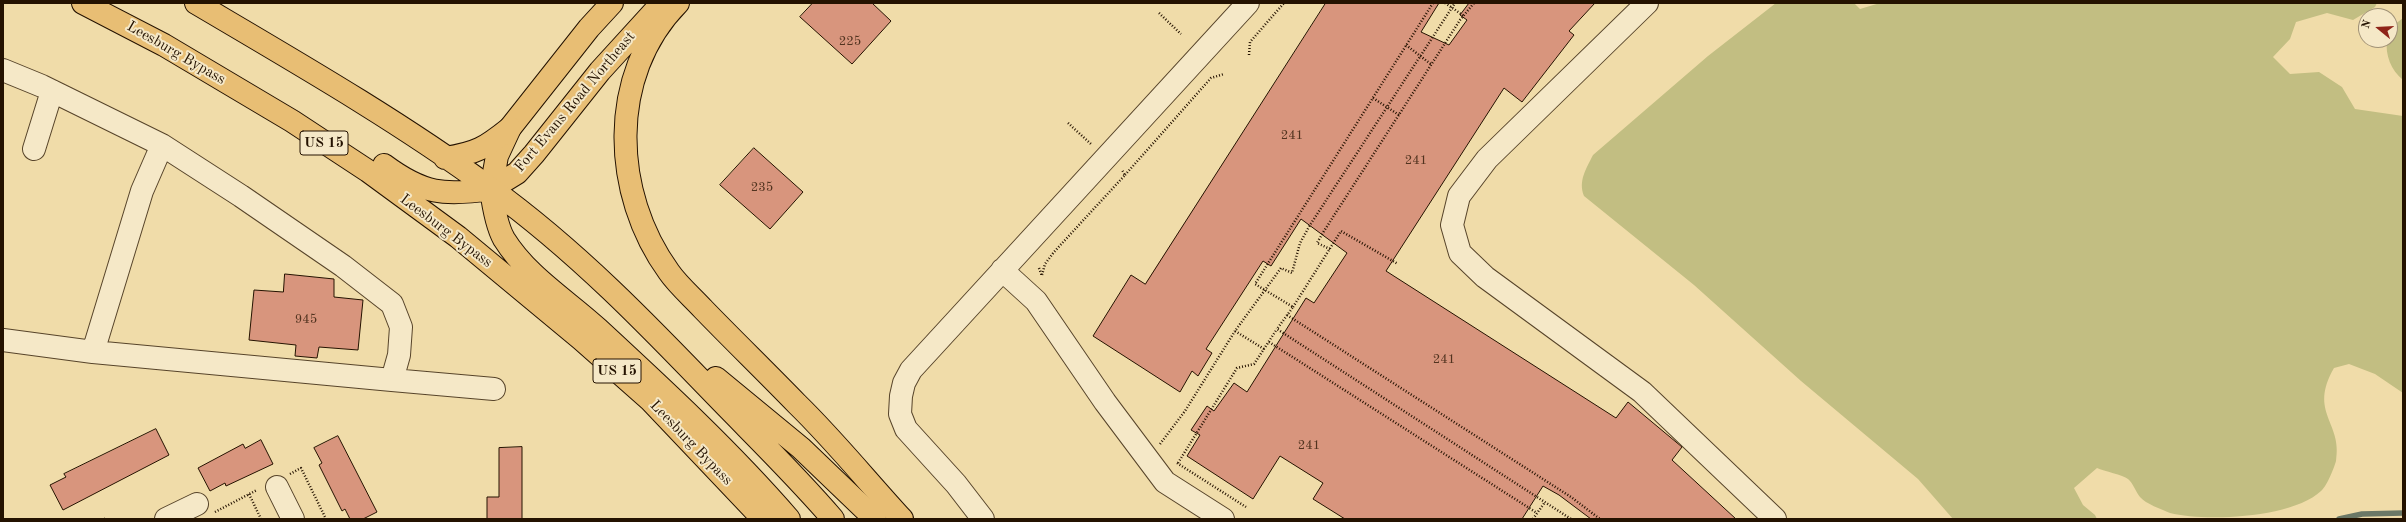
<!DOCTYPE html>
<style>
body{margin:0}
#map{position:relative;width:2406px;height:522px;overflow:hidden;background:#f0dca9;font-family:"Old Standard TT",serif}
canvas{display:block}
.frame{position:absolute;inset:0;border:4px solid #241200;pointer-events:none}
.north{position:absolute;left:2358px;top:8px;width:40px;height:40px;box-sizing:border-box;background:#f5e8c7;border:1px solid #a19277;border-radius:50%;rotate:288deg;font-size:11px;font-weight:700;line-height:16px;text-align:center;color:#241200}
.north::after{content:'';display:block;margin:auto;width:14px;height:18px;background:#8f2418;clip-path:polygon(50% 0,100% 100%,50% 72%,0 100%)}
</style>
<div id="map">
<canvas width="2406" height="522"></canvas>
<div class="frame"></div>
<div class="north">N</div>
</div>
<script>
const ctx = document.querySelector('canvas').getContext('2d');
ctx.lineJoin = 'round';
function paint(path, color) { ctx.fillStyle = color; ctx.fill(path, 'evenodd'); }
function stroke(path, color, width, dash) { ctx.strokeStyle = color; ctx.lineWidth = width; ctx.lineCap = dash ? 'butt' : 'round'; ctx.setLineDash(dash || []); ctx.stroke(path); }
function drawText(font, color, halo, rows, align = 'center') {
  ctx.font = font + ' "Old Standard TT",serif'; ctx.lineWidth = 4; ctx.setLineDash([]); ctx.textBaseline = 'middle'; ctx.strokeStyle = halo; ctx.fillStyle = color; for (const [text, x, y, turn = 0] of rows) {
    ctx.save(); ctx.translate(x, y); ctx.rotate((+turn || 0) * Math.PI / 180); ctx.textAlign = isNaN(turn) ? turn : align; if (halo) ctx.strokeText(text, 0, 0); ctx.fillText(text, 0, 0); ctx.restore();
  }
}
const green = new Path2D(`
 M1776 3H1854L1860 9 1880 3H2377L2375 7 2353 20 2327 13 2296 22 2290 39 2273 57 2290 74 2319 72 2342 87 2355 109 2403 116V393L2375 374 2349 364 2334 368C2308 413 2343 422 2336 461 2334 468 2327 486 2321 491 2293 518 2205 522 2170 513 2161 509 2146 504 2140 497 2136 492 2133 483 2128 479 2123 475 2104 471 2097 468L2074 488 2083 505 2095 515 2097 519H1953L1918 479 1801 381 1694 285 1584 196C1578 181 1586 169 1593 155L1708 56Z
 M2403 18V80C2391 70 2385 55 2387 40H2390V28Z`);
const stream = new Path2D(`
 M2339 519 2362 514 2403 513`);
const building = new Path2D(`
 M813 3H872L891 21 852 64 800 17Z
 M1326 3H1439L1421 32 1449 45 1467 20 1460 15 1469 3H1595L1569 31 1574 35 1522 102 1504 88 1386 271 1616 418 1628 402 1682 447 1672 460 1736 519H1591L1559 495 1543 486 1522 519H1345L1313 499 1323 483 1280 456 1253 499 1187 456 1200 435 1191 430 1207 406 1214 411 1234 383 1247 392 1306 298 1314 303 1347 253 1301 219 1271 266 1263 261 1206 349 1212 353 1198 376 1192 371 1180 392 1093 336 1131 275 1145 284Z
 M754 148 803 192 770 229 720 185Z
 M285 274 334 279V297L363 300 358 350 319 347 317 358 295 356 296 345 249 340 254 290 283 292Z
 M156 429 169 455 63 510 50 485 66 477 64 474Z
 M338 436 377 512 363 519H350L345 509 342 511 319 465 322 463 314 448Z
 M261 440 273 464 226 486 225 483 210 491 198 468 243 444 245 448Z
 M522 447V519H487V497H499V448Z`);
const path = new Path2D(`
 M1433 3 1255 284 1293 307 1277 329 1571 519
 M1445 3 1464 16
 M1159 13 1181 34
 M1406 45 1432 65
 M1249 55 1250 42 1284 3
 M1373 98 1399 115
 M1068 123 1092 145
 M1125 175 1211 78 1224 74
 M1330 249 1317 243 1324 231 1460 20 1474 3
 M1039 268 1042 276
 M1042 275 1045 264 1054 252 1125 175 1122 170
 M1293 307 1341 231 1398 264
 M1287 315 1571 497 1600 519
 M1269 342 1537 513
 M1264 349 1235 331 1281 268 1292 273 1300 243 1310 225 1455 3
 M1160 444 1185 411 1235 331
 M1177 463 1246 507
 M1178 463 1237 368 1254 364 1277 329
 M290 474 301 468 326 519
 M249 494 261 519
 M215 512 257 490
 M104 519H105
 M1533 519 1545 502`);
const minor = new Path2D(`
 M1647 3 1487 159 1459 196 1452 225 1460 253 1485 277 1642 392 1775 519
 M3 70 42 86 162 145 241 196 343 266 392 304 401 327 399 355 392 380 93 352 3 340
 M34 149 52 91
 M1002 270 1036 301 1105 402 1165 482 1223 519
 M93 352 142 191 162 145
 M392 380 494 389
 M277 487 293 519
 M166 519 197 504
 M983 519 956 484 906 429 900 414 901 396 904 383 911 370 1248 3`);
const major = new Path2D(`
 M678 3C607 75 612 194 669 272 678 285 692 297 703 309 734 341 766 372 797 404 834 440 867 481 902 519
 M491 189 517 173 534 154 600 71 662 3
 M491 189 497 156 510 128 589 28 612 3`);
const highway = new Path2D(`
 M83 3 164 45 292 121 368 171 458 237 581 339 650 400 763 519
 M196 3C296 62 397 120 490 188 576 250 649 326 722 402 759 440 798 478 833 519
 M445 158C477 153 485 148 510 128
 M384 165C423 194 444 196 491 189
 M491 189C493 204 496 225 504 239 527 276 565 299 598 329 664 390 730 451 789 519
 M716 378 801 448 875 519`);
const numberNames = [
 ["225",850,42],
 ["241",1292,136],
 ["241",1416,161],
 ["235",762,188],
 ["945",306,320],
 ["241",1444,360],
 ["241",1309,446]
];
const shields = [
 [324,143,48],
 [617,371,48]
];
const shieldNames = [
 ["US 15",324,143],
 ["US 15",617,371]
];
const streetNames = [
 ["Leesburg Bypass",176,53,30],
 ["Fort Evans Road Northeast",575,102,-50],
 ["Leesburg Bypass",446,231,37],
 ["Leesburg Bypass",691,443,46]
];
paint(green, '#c2be82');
stroke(stream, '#6b7866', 5.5);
paint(building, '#d8957d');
stroke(building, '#241200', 1);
stroke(minor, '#57442a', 24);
stroke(major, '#241200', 24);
stroke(highway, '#241200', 24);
stroke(path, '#241200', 2.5, [1, 2]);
stroke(minor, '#f5e8c7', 22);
stroke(major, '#e8be74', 22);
stroke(highway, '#e8be74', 22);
drawText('13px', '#51331f', null, numberNames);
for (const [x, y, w] of shields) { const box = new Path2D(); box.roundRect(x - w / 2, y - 12, w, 24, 3); ctx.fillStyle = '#f5e8c7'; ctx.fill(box); stroke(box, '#241200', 1); }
drawText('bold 14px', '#241200', null, shieldNames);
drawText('15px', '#241200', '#f5e8c7', streetNames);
</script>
